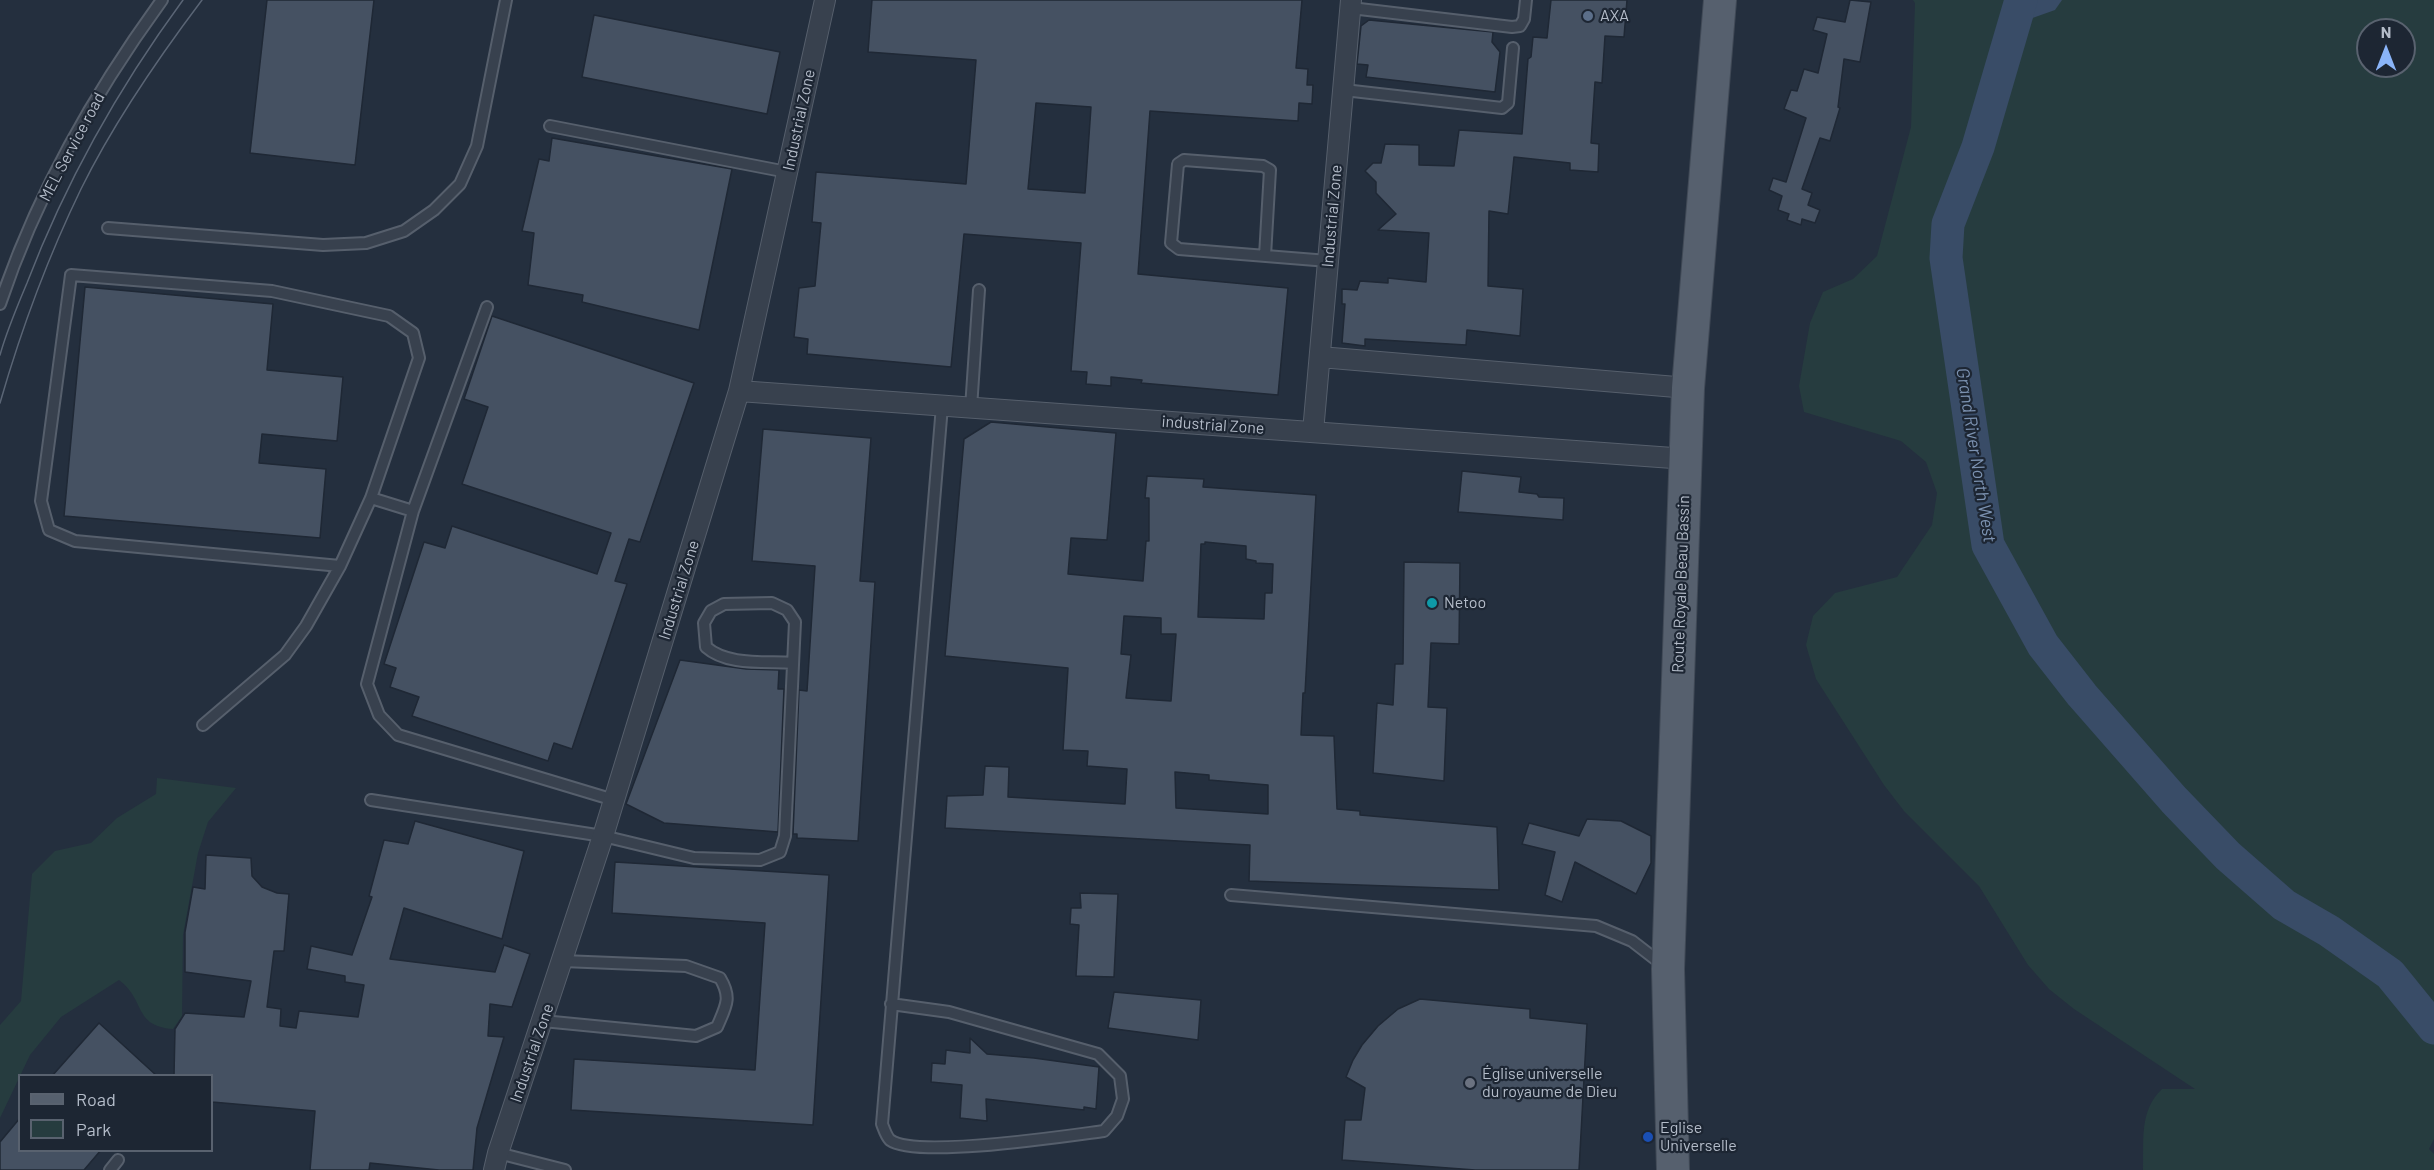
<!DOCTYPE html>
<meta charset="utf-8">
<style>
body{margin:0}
#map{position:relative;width:2434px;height:1170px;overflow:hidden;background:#242f3e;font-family:Barlow,sans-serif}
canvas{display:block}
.legend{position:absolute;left:18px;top:1074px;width:195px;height:78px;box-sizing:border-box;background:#1d2633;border:2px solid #59626f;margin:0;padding:8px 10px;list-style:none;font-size:18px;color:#b4bcc9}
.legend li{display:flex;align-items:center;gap:12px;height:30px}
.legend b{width:30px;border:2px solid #59626f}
.north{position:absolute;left:2356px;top:18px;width:60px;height:60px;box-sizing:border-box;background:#1d2633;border:2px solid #59626f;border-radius:50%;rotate:0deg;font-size:16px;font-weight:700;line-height:24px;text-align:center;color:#b4bcc9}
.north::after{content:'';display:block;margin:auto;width:21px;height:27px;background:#8ab4f8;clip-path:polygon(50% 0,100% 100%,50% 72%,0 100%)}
</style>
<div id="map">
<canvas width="2434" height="1170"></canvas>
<ul class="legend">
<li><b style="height:8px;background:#56606e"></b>Road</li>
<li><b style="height:16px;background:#263c3f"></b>Park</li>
</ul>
<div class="north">N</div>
</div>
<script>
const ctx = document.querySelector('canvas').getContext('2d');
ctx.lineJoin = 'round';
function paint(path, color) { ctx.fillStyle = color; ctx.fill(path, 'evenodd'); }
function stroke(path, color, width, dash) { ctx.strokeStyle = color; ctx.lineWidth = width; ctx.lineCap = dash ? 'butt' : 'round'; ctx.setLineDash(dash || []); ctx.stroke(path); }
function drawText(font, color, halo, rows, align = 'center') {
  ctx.font = font + ' Barlow,sans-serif'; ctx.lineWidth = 4.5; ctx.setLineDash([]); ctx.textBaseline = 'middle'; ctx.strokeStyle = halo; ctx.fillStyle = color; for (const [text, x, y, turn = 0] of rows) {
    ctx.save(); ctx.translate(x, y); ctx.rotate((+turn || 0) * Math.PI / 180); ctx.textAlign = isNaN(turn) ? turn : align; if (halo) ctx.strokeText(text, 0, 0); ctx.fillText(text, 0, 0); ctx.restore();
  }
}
const green = new Path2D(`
 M1913 0H2434V1139L2429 1149 2434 1154V1170H2143C2144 1140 2139 1111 2162 1089H2195L2074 1009 2049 989 2028 965 1979 886 1904 811 1884 785 1816 679 1806 645 1813 616 1835 593 1897 577 1932 525 1937 493 1926 462 1901 441 1804 412 1799 386 1810 323 1823 292 1853 279 1877 256 1911 127 1915 3ZM2368 30H2404V66H2368Z
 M157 778 236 788 208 822 198 853 183 935 182 1016 173 1029C133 1026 146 1000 119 980L61 1017 30 1055 0 1118V1025L21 1001 32 874 55 851 91 843 117 818 156 794Z`);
const water = new Path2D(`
 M2005 0H2062L2055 10 2010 26 2002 12Z`);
const river = new Path2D(`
 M2021 0 1978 147 1948 224 1946 258 1988 545 2043 645 2082 695 2174 800 2228 856 2284 905 2329 931 2390 974 2434 1028`);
const building = new Path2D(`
 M267 0H374L355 165 250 153Z
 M872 0H1302L1296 68 1308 69 1307 85H1313L1312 104 1299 103 1298 121 1150 111 1138 274 1288 288 1278 395 1141 383 1142 380 1111 377V386L1086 384 1087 372 1071 371 1081 243 964 234 951 367 807 354 808 339 794 337 799 288 815 286 821 223 812 222 816 172 966 184 976 60 868 52ZM1036 103 1091 107 1085 193 1028 189Z
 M1551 0H1627L1624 37 1605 36 1602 83 1595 82 1591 143 1599 144 1598 172 1570 170V163L1514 157 1508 214 1489 211 1488 286 1523 289 1520 336 1467 330 1466 345 1365 339V346L1342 343 1345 304H1342V289L1357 290 1360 281 1388 283V278L1426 282 1429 233 1378 230 1396 214 1376 193V182L1365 171 1373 163H1381L1385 144 1419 145V165L1454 166 1459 130 1522 134 1528 59 1531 57 1533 37 1547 38Z
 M1850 0 1871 2 1860 62 1844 59 1838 107 1840 108 1830 141 1820 138 1802 189 1812 193 1808 205 1820 210 1815 223 1802 219 1801 225 1787 220 1789 214 1778 210 1782 196 1769 190 1773 178 1786 182 1806 118 1784 109 1791 90 1797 91 1804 69 1818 73 1827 34 1813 30 1817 17 1845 22Z
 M594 15 780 52 767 114 582 77Z
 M1369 20 1493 32 1492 42 1500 52 1495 92 1366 77 1368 65 1357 64 1361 26Z
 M552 138 732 169 699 330 582 302 583 295 528 285 534 233 522 231 539 159 549 161Z
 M85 287 273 304 267 370 343 377 337 441 262 434 259 463 326 469 320 538 64 516Z
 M492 316 694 383 640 542 629 539 615 581 627 584 572 749 554 743 548 761 412 716 419 697 390 687 396 668 384 664 424 542 445 548 452 526 597 574 611 533 462 484 488 407 464 399Z
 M991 422 1116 433 1107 540 1071 538 1068 574 1143 581 1146 541H1149V498H1145L1147 476 1204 479 1203 487 1316 495 1305 693H1303L1301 735 1334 736 1337 809 1360 811V815L1497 827 1499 890 1249 881 1250 845 945 828 947 796 983 795 985 766 1009 767 1008 797 1125 804 1127 769 1087 766 1088 751 1063 750 1068 668 945 656 964 439ZM1205 542 1246 546V559L1256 561V563L1273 564 1272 593H1265L1264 619 1198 617 1201 544H1205ZM1124 616 1161 618V634H1176L1171 701 1126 698 1131 655 1121 654ZM1175 772 1209 775V780L1268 785V814L1176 808Z
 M763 429 871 438 860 581 875 582 858 841 797 838V834H793L799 690 807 691 815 566 752 561Z
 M1462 471 1521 477 1519 492 1537 494 1539 497 1564 498 1563 520 1458 512Z
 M1404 562 1460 563 1459 644 1431 643 1428 707 1447 708 1444 781 1373 773 1377 703 1393 705 1395 664H1403Z
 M680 660 746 669 779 670 778 689H784L778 832 664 823 626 804Z
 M1587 819 1621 821 1651 836V863L1636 894 1575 862 1562 902 1545 895 1555 852 1522 844 1529 823 1579 836Z
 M415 821 524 851 502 939 404 908 390 959 495 972 504 945 530 954 512 1007 490 1004 488 1036 504 1037 477 1128 473 1170H439L370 1163 369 1170H310L315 1111 212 1102V1076H174L175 1029 185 1013 244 1017 251 981 185 972V932L193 887 205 889 206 855 251 858 252 876 262 887 277 893 289 894 284 951H274L267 1007 281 1009 280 1026 296 1028 299 1011 358 1017 364 985 345 982V976L307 969 311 946 352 955 372 897 369 896 384 840 408 844Z
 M615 862 829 875 813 1125 571 1110 574 1059 755 1070 765 923 612 913Z
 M1080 893 1118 894 1114 977 1076 976 1079 925 1070 924 1071 908H1081Z
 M1114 992 1201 1000 1198 1040 1108 1028Z
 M1420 999 1530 1009V1018L1587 1024 1579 1170H1475L1342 1160 1345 1120H1361L1365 1088 1346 1077 1353 1060 1362 1045 1378 1026 1398 1009Z
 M99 1023 157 1076H52Z
 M970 1038 987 1054 1034 1058 1099 1067 1096 1109 1084 1107V1110L986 1099 987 1121 960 1118 962 1085 931 1082 932 1063 945 1064 946 1050 970 1053Z
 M20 1118V1150H101L84 1170H0V1142Z`);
const lane = new Path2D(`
 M1351 8 1512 27 1520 26 1524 19 1526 0
 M1344 90 1502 108 1508 103 1513 48
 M550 126 787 172
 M108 228 323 245 366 243 404 231 434 210 460 184 477 146 506 0
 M1265 256 1270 170 1263 166 1184 160 1178 164 1171 243 1179 249 1328 261
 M0 304C36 196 95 92 162 0
 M487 307 413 511 367 684 379 715 398 735 614 800
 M971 408 979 290
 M371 498 413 511
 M203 725 285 655 306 626 340 566 371 498 419 358 413 333 389 316 272 291 71 275 41 501 49 530 75 541 340 566
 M371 800 603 836 694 858 760 860 780 852 785 836 795 622 787 610 772 603 724 604 711 611 704 623 706 647C727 666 766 661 793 663
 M1231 895 1596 926 1632 941 1663 965
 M891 1004 949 1012 1098 1054 1120 1076 1123 1099 1117 1116 1104 1131C1066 1136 916 1159 890 1140 886 1136 884 1129 882 1124L942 406
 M543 1021 696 1036 717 1027C726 1006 732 998 720 978L686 966 563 961
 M498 1153 565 1170
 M110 1170 118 1160`);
const street = new Path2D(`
 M1320 357 1688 388
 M739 391 1687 459
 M1313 432 1351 0
 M494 1170 498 1153 603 836 739 391 825 0`);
const primary = new Path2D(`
 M1673 1170 1668 969 1688 388 1720 0`);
const tram = new Path2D(`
 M0 355C7 330 17 307 27 283 66 181 119 87 183 0
 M0 403C21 330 48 257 81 189 113 124 159 57 202 0`);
const markers = [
 [1588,16,6,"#5c6f8a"],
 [1432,603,6,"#0f9aa8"],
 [1470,1083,6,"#6b7280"],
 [1648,1137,6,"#1a4fb4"]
];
const poiNames = [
 ["AXA",1600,16],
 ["Netoo",1444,603],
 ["Église universelle",1482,1074],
 ["du royaume de Dieu",1482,1092],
 ["Eglise",1660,1128],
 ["Universelle",1660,1146]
];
const streetNames = [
 ["Industrial Zone",799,120,-78],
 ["MEL Service road",72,147,-62],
 ["Industrial Zone",1332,216,-85],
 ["industrial Zone",1213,425,4],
 ["Route Royale Beau Bassin",1681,584,-88],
 ["Industrial Zone",679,590,-73],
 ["Industrial Zone",532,1053,-71]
];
const waterNames = [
 ["Grand River North West",1976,455,81]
];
paint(green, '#263c3f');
paint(water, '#394c67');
stroke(river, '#394c67', 33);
paint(building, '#455162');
stroke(building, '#1f2835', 1.5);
stroke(lane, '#565f6c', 14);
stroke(street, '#565f6c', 22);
stroke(primary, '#414a57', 34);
stroke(lane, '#38414e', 10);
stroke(street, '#38414e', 20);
stroke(primary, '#56606e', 32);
stroke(tram, '#5a6575', 1.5);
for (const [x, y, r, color] of markers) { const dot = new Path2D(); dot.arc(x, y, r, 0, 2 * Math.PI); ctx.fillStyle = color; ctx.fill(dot); stroke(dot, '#1d2633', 2); }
drawText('16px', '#b4bcc9', '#1d2633', poiNames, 'left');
drawText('16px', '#b4bcc9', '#1d2633', streetNames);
drawText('italic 18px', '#7c92b1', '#1d2633', waterNames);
</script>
